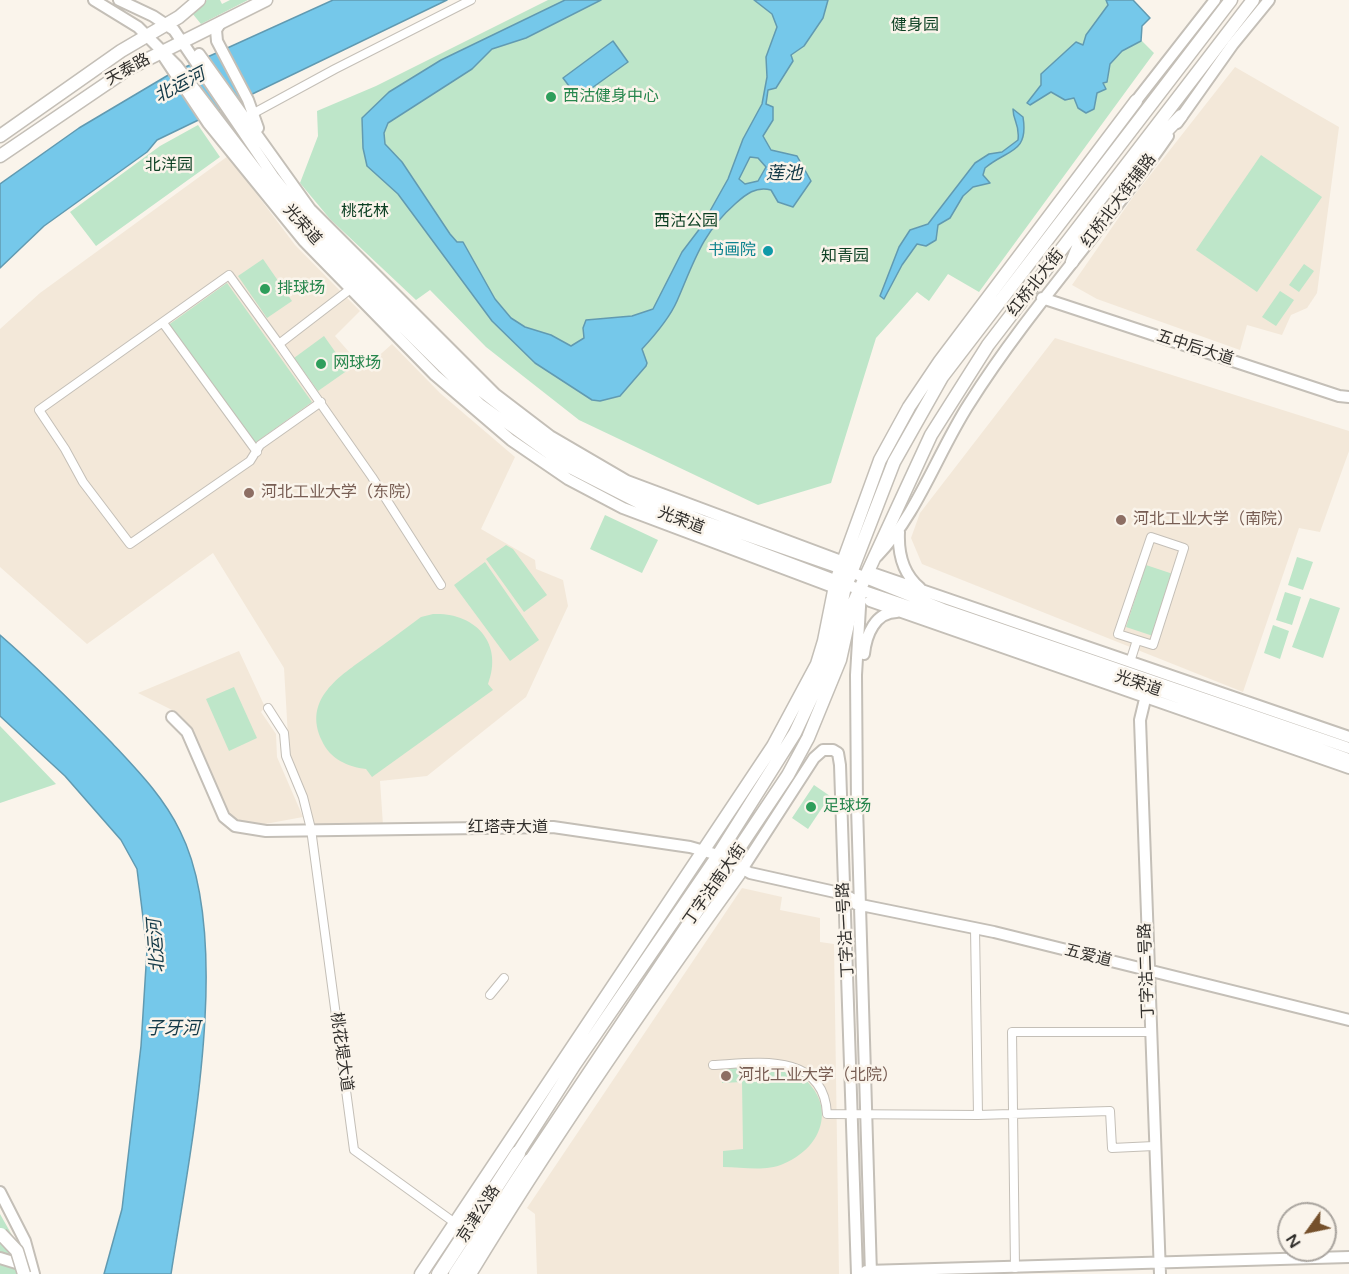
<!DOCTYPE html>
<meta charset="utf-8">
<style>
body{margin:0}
#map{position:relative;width:1349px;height:1274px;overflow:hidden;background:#faf4eb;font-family:"Varela Round",sans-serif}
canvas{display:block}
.north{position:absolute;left:1277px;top:1202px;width:60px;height:60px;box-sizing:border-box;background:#faf4eb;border:2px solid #aaa59f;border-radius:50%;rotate:237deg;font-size:16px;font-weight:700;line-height:24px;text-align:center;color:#312f2c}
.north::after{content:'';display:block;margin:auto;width:21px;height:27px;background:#75502b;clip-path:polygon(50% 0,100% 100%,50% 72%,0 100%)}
</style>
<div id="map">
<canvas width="1349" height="1274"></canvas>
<div class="north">N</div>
</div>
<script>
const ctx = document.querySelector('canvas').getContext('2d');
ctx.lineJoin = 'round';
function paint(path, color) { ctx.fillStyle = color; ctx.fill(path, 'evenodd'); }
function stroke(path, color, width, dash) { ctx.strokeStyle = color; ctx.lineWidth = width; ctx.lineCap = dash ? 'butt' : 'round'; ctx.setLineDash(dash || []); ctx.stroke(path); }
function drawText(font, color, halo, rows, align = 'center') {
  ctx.font = font + ' "Varela Round","Noto Sans SC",sans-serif'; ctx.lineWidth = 5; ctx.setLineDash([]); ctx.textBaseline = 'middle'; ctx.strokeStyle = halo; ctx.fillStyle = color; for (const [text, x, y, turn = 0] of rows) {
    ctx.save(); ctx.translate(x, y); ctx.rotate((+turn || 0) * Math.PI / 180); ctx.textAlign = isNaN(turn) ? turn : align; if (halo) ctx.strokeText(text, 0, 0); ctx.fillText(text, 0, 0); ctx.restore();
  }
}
const built = new Path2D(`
 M1235 67 1339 127 1317 293 1307 308 1291 315 1282 335 1247 325 1240 350 1097 299 1072 285 1133 197Z
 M228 156 295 245 360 311 335 336 364 369 392 344 440 393 515 457 481 529 535 560 536 569 563 580 568 606 526 697 427 776 380 781 383 825 316 833 289 754 284 668 213 553 87 644 0 567V329L40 293Z
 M1055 338 1349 431V451L1320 532 1299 528 1243 692 922 564 911 538 920 513Z
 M239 651 265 707 261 712 276 734 277 757 303 817 265 824 238 822 227 814 193 729 178 713 138 693Z
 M742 888 782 897 780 910 820 918V942L834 944 839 1274H537L535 1214 527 1208Z`);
const green = new Path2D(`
 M207 0H220L222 4 230 0H248L201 24 192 13Z
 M548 0H1133L1150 18 1142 26 1140 39 1154 53 979 292 948 274 929 301 917 292 876 338 831 483 758 505 579 420 486 347 430 290 416 300 330 219 300 183 318 136 317 111 376 86Z
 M198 125 220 157 96 246 70 212 160 146Z
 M1261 155 1322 197 1257 292 1196 250Z
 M263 259 292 301 267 318 238 276Z
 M1304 264 1314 271 1299 292 1289 285Z
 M227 283 312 402 252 445 167 326Z
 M1280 291 1294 300 1276 326 1262 317Z
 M324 336 348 370 318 391 294 358Z
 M605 515 658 540 642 573 590 549Z
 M506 545 513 549 547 595 524 612 486 559Z
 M1297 557 1313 562 1303 590 1288 585Z
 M485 562 539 640 510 661 454 585Z
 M1146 565 1173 574 1153 636 1126 627Z
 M1285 592 1301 597 1292 625 1276 620Z
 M1310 598 1340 608 1323 658 1292 647Z
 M433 614C474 612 504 642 488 684L493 690 372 777 366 769C348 767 330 759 322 741 302 699 340 676 369 655 387 642 404 630 421 617Z
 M1273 625 1289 631 1280 659 1264 653Z
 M234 687 257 738 229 751 206 699Z
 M0 726 56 784 0 803Z
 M814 785 830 796 808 829 792 818Z
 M783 1067C836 1087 834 1143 783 1164 765 1172 742 1167 723 1167V1151L743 1149 742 1082 722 1083 723 1068Z
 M0 1214 21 1251 29 1274H0Z`);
const water = new Path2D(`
 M333 0H447L157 140 147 152 44 226 0 268V184L79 128 170 74Z
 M565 0H601L526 38 492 49 472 69 388 123 384 133 385 144 402 162 450 234 457 242H463L495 299 511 318 525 327 551 335 571 346 584 338 583 328 586 320 632 316 653 309 682 252 701 227 728 179 743 139 762 104 767 77 766 57 777 27 772 14 754 0H828L823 18 804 46 791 55 793 61 776 88 768 90 766 104 773 107V120L763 136 771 150 797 156 811 181 793 207 778 202 771 190C756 186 746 194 735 204 702 233 694 262 677 301 670 317 655 335 642 349L647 363 646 366 620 396 600 401 592 400 535 363 492 321 398 194 367 166 363 148 362 118 389 92 441 60ZM750 157 758 158 766 167 758 181 745 184 739 179Z
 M1106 0H1133L1150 18 1142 26 1141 41 1122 51 1110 64 1107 82 1103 83 1106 89 1097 93 1094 109 1086 113 1078 108 1074 98 1065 100 1051 92 1030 105 1027 103 1041 85V74L1076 42 1083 45 1086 35 1108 5Z
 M613 41 628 62 578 98 563 78Z
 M1013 109 1023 117C1029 154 1007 149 985 168L983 175 990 183 973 187 963 196 950 218 938 225 936 240 926 246 917 244 902 265 884 299 880 296 899 247 910 230 928 224 975 163 989 154 1002 152 1018 140C1020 123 1013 122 1013 109Z
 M0 635C39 669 75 705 111 742 137 770 163 796 180 831 235 940 189 1156 171 1274H104L122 1209 141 1046 147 950 137 869 121 840 65 776 0 716Z`);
const street = new Path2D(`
 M254 113 335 69 471 0
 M163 323 257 452
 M279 344 372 477 441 585
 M321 402 260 445 250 461 130 544 83 482 65 449 39 410 229 275 279 344 353 287
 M1130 662 1137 640 1153 645 1184 548 1151 537 1118 634 1137 640
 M268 708 284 733 286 756 303 797 311 829 354 1150 455 1223
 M975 928 978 1115
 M490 995 504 978
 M713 1065C755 1063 824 1051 827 1114L978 1115 1110 1111 1112 1148 1154 1146
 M1015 1268 1012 1032H1149`);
const secondary = new Path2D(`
 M94 0 138 27 177 66 282 203 326 252 480 404 566 466 660 514 861 590 1148 687 1349 759
 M119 0 153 16 174 30 273 176 313 226 477 388 562 454 634 492 704 521 851 572 943 609 1349 748
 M221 22 216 30 217 41 248 100 258 128
 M199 54 310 209 495 394 550 436 627 481 849 564
 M164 57 208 123 304 241 435 375 511 440 568 479 623 508 833 587
 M1136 101 1215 0
 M1177 123 1233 44 1269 0
 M1042 298 1339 396 1349 397
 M899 532C898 553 903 574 920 588
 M877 556C917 515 938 452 969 404 1029 309 1105 228 1168 136
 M875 574 1349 737
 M861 590 856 675 857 806 871 1274
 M870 601 1349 768
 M864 654C866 635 875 612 897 612
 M1147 691 1140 720 1160 1274
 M172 717 187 732 224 817 235 826 266 831 553 827 690 847 718 855 750 873 844 894 861 904
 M739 874 814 758 823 750H833L838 753 840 765 857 1274
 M856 904 994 932 1349 1020
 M0 1192 25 1241 34 1274
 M0 1258 26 1266
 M866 1271 1349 1257`);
const primary = new Path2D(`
 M0 136 121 51 179 17 199 0
 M0 156 128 69 266 0
 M1127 172 1181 116
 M1072 262 1087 225
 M518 1153 575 1064 715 860 795 733 831 656 844 591 894 462 942 377 1231 0
 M530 1161 788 775 808 738 840 660 852 606 931 435 988 345 1253 0
 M421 1274 773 746 817 664 824 641 836 581 880 460 909 407 940 361 1136 101
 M470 1274C553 1137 645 1004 739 874`);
const highway = new Path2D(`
 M439 1274 518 1153
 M456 1274 530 1161`);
const primaryBridge = new Path2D(`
 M1 1234 17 1251 24 1274`);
const markers = [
 [551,97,6,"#2e9e5b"],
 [768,251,6,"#0f9aa8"],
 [265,289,6,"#2e9e5b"],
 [321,364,6,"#2e9e5b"],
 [249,493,6,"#8d6e63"],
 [1121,520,6,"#8d6e63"],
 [811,807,6,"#2e9e5b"],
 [726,1076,6,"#8d6e63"]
];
const parkNames = [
 ["健身园",915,26],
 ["北洋园",169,166],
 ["桃花林",365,212],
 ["西沽公园",686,222],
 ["知青园",845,257]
];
const streetNames = [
 ["天泰路",128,70,-29],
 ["红桥北大街辅路",1119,201,-53],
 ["光荣道",302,225,48],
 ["红桥北大街",1036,283,-52],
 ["五中后大道",1195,348,18],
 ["光荣道",681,521,21],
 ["光荣道",1138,684,19],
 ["红塔寺大道",508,828],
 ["丁字沽南大街",715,885,-55],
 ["丁字沽一号路",846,930,-93],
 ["五爱道",1088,956,14],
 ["丁字沽二号路",1147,971,-92],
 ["桃花堤大道",341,1052,82],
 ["京津公路",479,1214,-57]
];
const leisureNames = [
 ["西沽健身中心",563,97],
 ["排球场",277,289],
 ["网球场",333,364],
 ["足球场",823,807]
];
const cultureNames = [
 ["书画院",756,251]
];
const educationNames = [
 ["河北工业大学（东院）",261,493],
 ["河北工业大学（南院）",1133,520],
 ["河北工业大学（北院）",738,1076]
];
const waterNames = [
 ["北运河",180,86,-27],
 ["莲池",784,174],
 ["北运河",157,946,-94],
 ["子牙河",173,1029]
];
paint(built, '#f3e8d9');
paint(green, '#bee6c9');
paint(water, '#75c8ea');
stroke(water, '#619ab1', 1.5);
stroke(street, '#c4bfb7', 10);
stroke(secondary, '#c4bfb7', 14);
stroke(primary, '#c4bfb7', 15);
stroke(highway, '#c4bfb7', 16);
stroke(street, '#fff', 8);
stroke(secondary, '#fff', 10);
stroke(primary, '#fff', 12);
stroke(highway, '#fff', 14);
stroke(primaryBridge, '#c4bfb7', 15, []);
stroke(primaryBridge, '#fff', 12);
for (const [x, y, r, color] of markers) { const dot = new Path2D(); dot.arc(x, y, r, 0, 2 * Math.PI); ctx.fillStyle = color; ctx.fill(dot); stroke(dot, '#faf4eb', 2); }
drawText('16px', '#0b3f22', '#faf4eb', parkNames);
drawText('16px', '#312f2c', '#faf4eb', streetNames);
drawText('16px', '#27864d', '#faf4eb', leisureNames, 'left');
drawText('16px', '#0d838f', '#faf4eb', cultureNames, 'right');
drawText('16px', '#785e54', '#faf4eb', educationNames, 'left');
drawText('italic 18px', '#143a48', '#faf4eb', waterNames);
</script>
